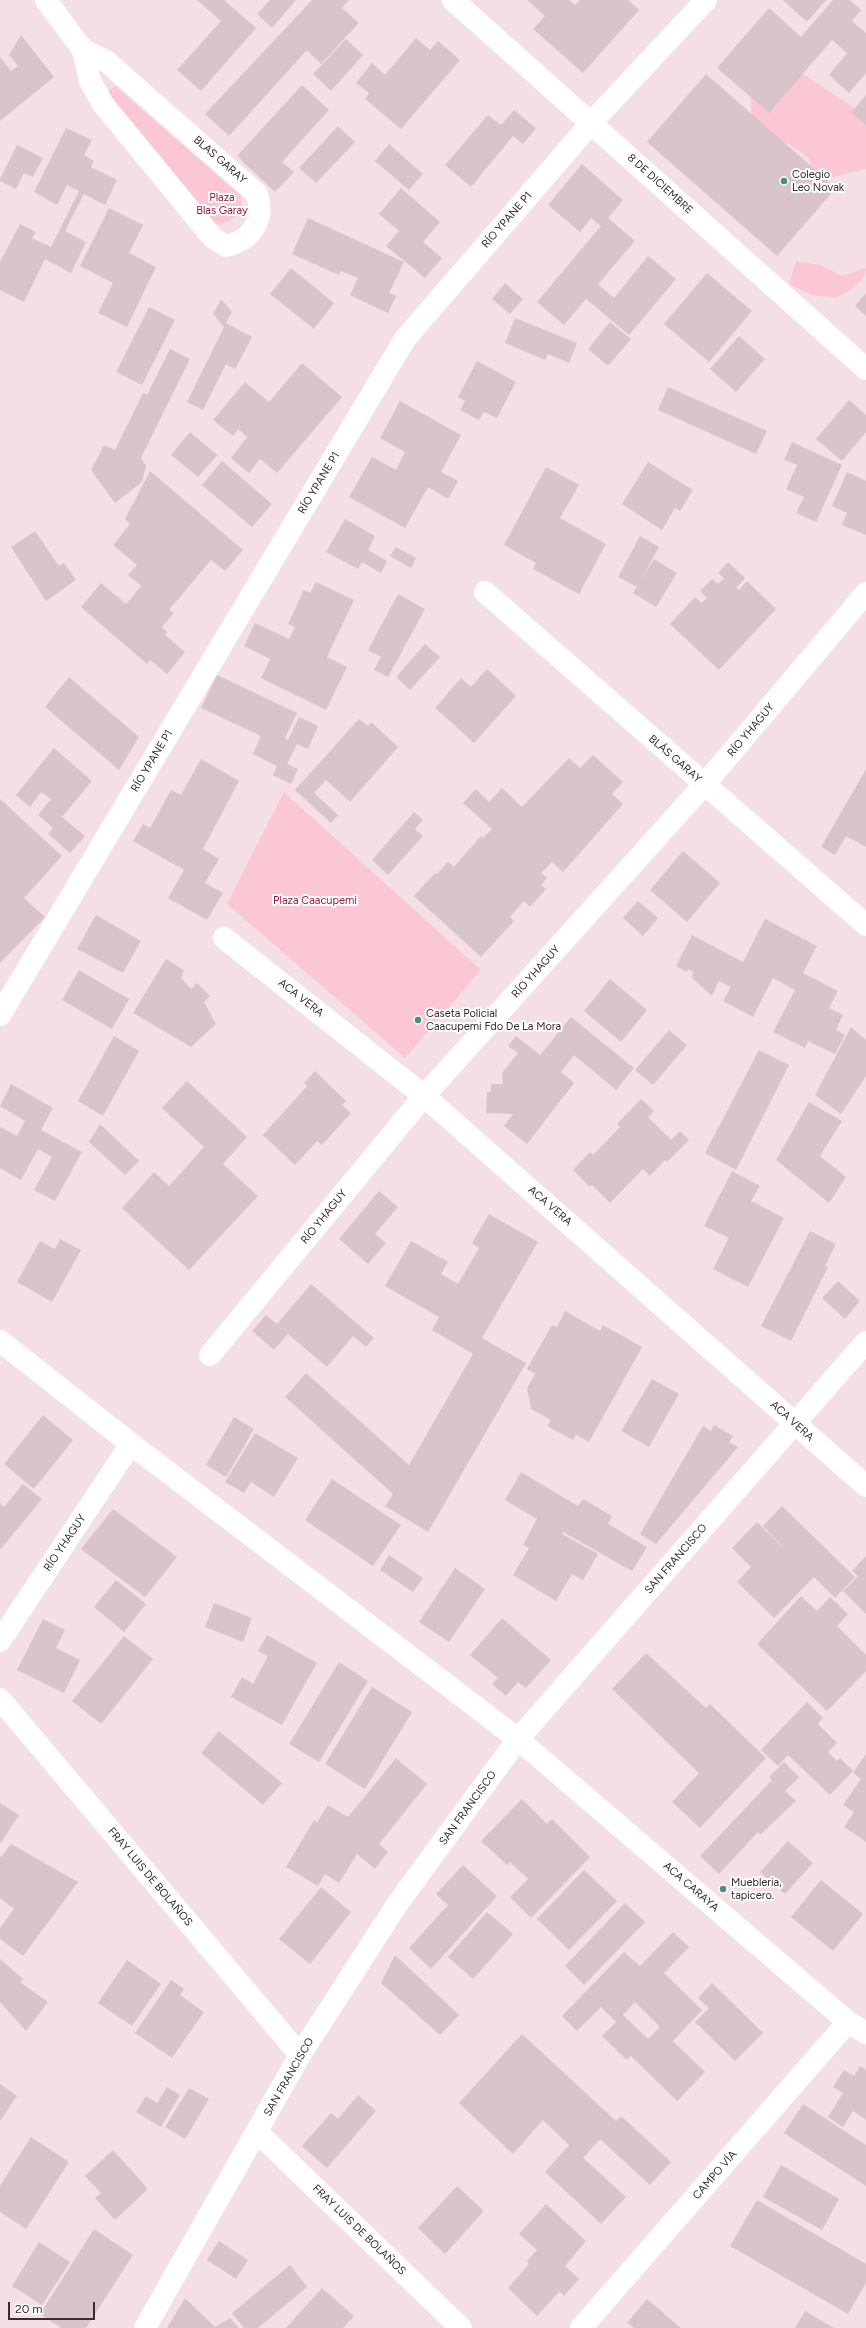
<!DOCTYPE html>
<meta charset="utf-8">
<style>
body{margin:0}
#map{position:relative;width:866px;height:2328px;overflow:hidden;background:#f4dfe4;font-family:Figtree,sans-serif}
canvas{display:block}
.scale{position:absolute;left:8px;top:2302px;width:87px;height:18px;box-sizing:border-box;border:2px solid #352d2f;border-top:0;padding-left:5px;font-size:12px;line-height:14px;white-space:nowrap;color:#352d2f;-webkit-text-stroke:3px #fff;paint-order:stroke}
</style>
<div id="map">
<canvas width="866" height="2328"></canvas>
<div class="scale">20 m</div>
</div>
<script>
const ctx = document.querySelector('canvas').getContext('2d');
ctx.lineJoin = 'round';
function paint(path, color) { ctx.fillStyle = color; ctx.fill(path, 'evenodd'); }
function stroke(path, color, width, dash) { ctx.strokeStyle = color; ctx.lineWidth = width; ctx.lineCap = dash ? 'butt' : 'round'; ctx.setLineDash(dash || []); ctx.stroke(path); }
function drawText(font, color, halo, rows, align = 'center') {
  ctx.font = font + ' Figtree,sans-serif'; ctx.lineWidth = 4; ctx.setLineDash([]); ctx.textBaseline = 'middle'; ctx.strokeStyle = halo; ctx.fillStyle = color; for (const [text, x, y, turn = 0] of rows) {
    ctx.save(); ctx.translate(x, y); ctx.rotate((+turn || 0) * Math.PI / 180); ctx.textAlign = isNaN(turn) ? turn : align; if (halo) ctx.strokeText(text, 0, 0); ctx.fillText(text, 0, 0); ctx.restore();
  }
}
const green = new Path2D(`
 M785 62 854 108 866 109V169L817 181 809 158 789 144 765 139 751 117V92Z
 M115 86 240 195C247 213 230 224 215 224L106 93Z
 M796 261 820 265 842 276 866 268C866 283 847 291 837 298L811 295 789 284Z
 M284 792 481 970 405 1058 227 904Z`);
const building = new Path2D(`
 M197 0H224L256 28 201 91 177 70 221 21Z
 M270 0H296L272 28 257 14Z
 M312 0H349L342 8 359 23 321 64 307 50 229 136 205 114Z
 M527 0H569L575 5 580 0H628L639 10 583 73 533 29 545 16Z
 M783 0H826L807 22Z
 M833 0H850L861 10 852 21 866 33V73L849 93 829 75 847 53 832 40 769 113 717 68 769 8 801 37Z
 M21 35 54 77 0 121V57L11 71 18 66 9 55Z
 M416 38 430 50 438 41 460 60 401 129 365 99 369 93 356 83 372 63 385 75Z
 M346 39 363 55 331 91 313 74Z
 M706 74 836 188 777 256 647 142Z
 M302 85 329 110 282 162 294 172 275 192 237 156Z
 M866 95V125L851 113Z
 M514 110 536 128 523 144 513 136 471 187 445 165 488 115 501 125Z
 M338 126 355 142 316 183 299 168Z
 M66 128 92 140 84 155 94 161 91 167 117 180 105 205 84 194 65 231 86 242 71 273 45 259 24 302 0 290V262L20 224 36 232 32 238 51 247 79 191 67 185 57 205 34 192Z
 M389 144 423 174 409 190 375 161Z
 M17 145 43 158 33 177 24 173 16 189 0 181V179Z
 M582 164 623 200 608 218 635 241 598 284 614 298 648 256 676 279 629 335 586 299 564 325 537 302 601 226 591 218 580 232 548 205Z
 M401 188 440 222 423 242 442 258 425 278 386 246 399 231 379 214Z
 M109 208 143 225 129 253 156 267 127 327 98 313 113 283 80 266Z
 M308 218 404 262 389 293 396 296 388 313 350 295 358 278 341 271 339 275 292 254Z
 M291 268 334 303 314 329 270 294Z
 M707 273 752 311 709 362 664 324Z
 M505 283 523 299 510 314 492 299Z
 M866 293V316L855 306Z
 M221 299 232 312 226 323 252 337 235 369 226 364 203 410 187 402 224 327 213 314Z
 M149 307 175 320 142 385 116 372Z
 M515 318 577 343 569 363 548 354 545 360 505 343Z
 M610 322 631 339 608 366 588 349Z
 M739 336 765 359 736 392 710 369Z
 M170 349 190 359 141 458 146 466 142 482 115 503 91 470 104 445 115 450 143 393 147 395Z
 M477 361 516 382 497 418 484 412 479 420 460 410 465 401 458 397Z
 M302 363 342 397 277 473 260 459 249 473 231 458 247 437 238 429 233 436 213 420 245 382 269 402Z
 M668 387 767 431 756 454 658 410Z
 M849 400 866 415V432L842 461 816 439Z
 M400 401 461 435 441 472 458 481 448 499 428 487 405 528 349 497 372 457 396 470 405 452 380 438Z
 M190 432 217 455 198 477 171 455Z
 M792 442 842 465 816 522 796 513 804 497 786 489 797 465 784 460Z
 M222 461 272 504 252 527 202 485Z
 M648 462 693 490 680 511 675 508 662 530 622 504Z
 M546 467 579 485 560 518 606 544 579 594 533 569 536 563 504 545Z
 M150 471 243 550 225 571 211 560 169 610 174 613 162 627 167 632 165 635 185 652 167 674 150 660 147 664 81 607 101 583 126 604 141 586 128 575 137 565 113 545 130 524 125 519Z
 M847 472 866 481V535L842 525 847 513 832 506Z
 M345 519 375 536 368 550 387 561 381 573 362 562 358 569 326 552Z
 M35 531 59 566 64 563 76 580 46 601 11 547Z
 M640 536 659 547 640 581 654 559 677 573 656 607 633 593 637 587 618 577Z
 M396 547 416 558 411 568 390 556Z
 M728 562 745 578 736 588 739 590 747 581 776 609 719 670 670 624 695 597 701 603 707 598 700 591 712 579 718 584 724 578 718 573Z
 M316 582 354 600 327 657 347 667 326 710 261 678 270 659 244 646 255 623 289 639 295 627 288 624 304 590 310 593Z
 M398 594 425 609 388 677 374 670 381 657 368 650Z
 M425 644 440 657 410 690 396 677Z
 M487 669 516 696 474 743 435 708 461 678 471 687Z
 M217 675 297 713 285 738 288 740 299 717 318 726 308 749 297 744 287 764 298 769 291 784 273 775 277 766 253 754 261 736 201 708Z
 M69 677 139 737 119 770 45 707Z
 M359 719 368 726 371 722 398 747 350 802 326 780 314 793 338 815 331 823 295 790Z
 M54 748 92 781 62 817 85 836 70 853 48 834 53 828 38 815 51 799 41 792 30 807 16 795Z
 M593 755 623 782 612 794 623 804 563 872 552 862 541 873 547 878 541 885 546 889 530 907 524 901 510 917 514 921 481 957 414 896 435 873 437 874 448 862 454 867 481 836 483 838 492 829 463 803 476 789 489 802 502 788 522 807 569 758 580 768Z
 M201 759 239 781 203 849 219 859 205 883 223 893 207 920 168 898 184 870 133 841 143 824 150 828 171 790 181 795Z
 M866 769V847L846 836 835 855 821 847Z
 M0 799 62 856 24 898 45 917 0 963Z
 M414 812 423 820 415 829 423 836 388 875 372 860Z
 M683 851 720 883 687 922 650 890Z
 M638 901 658 918 643 936 623 918Z
 M96 915 141 941 123 973 77 949Z
 M765 919 817 946 803 973 838 991 829 1008 843 1015 836 1030 845 1035 835 1054 808 1041 805 1048 773 1032 795 990 773 978 753 1017 723 1001 731 987 719 981 712 996 692 978 693 972 688 969 687 972 676 966 692 935 743 962Z
 M166 959 184 970 181 978 191 989 197 983 210 996 204 1002 216 1024 191 1047 133 1013Z
 M79 970 129 999 112 1029 62 1000Z
 M610 979 647 1010 621 1042 584 1011Z
 M571 1017 634 1068 616 1090 574 1055 561 1072 574 1083 527 1144 504 1126 513 1114 486 1113 487 1092H491V1084H503L502 1073 518 1053 508 1046 516 1036 540 1055Z
 M851 1027 866 1040V1076L841 1114 815 1095Z
 M669 1030 687 1045 653 1085 635 1070Z
 M114 1036 139 1051 103 1116 78 1101Z
 M759 1050 789 1065 736 1170 705 1153Z
 M315 1071 346 1101 342 1105 351 1113 322 1145 317 1141 295 1165 263 1135 307 1086 304 1083Z
 M187 1081 247 1137 223 1164 258 1196 189 1270 122 1208 154 1172 169 1186 204 1147 162 1108Z
 M11 1084 53 1108 41 1130 82 1152 55 1201 34 1190 52 1157 38 1149 21 1180 0 1168V1127L17 1136 25 1121 0 1106Z
 M641 1099 654 1111 648 1117 671 1140 680 1131 689 1140 667 1162 665 1160 650 1176 643 1169 610 1203 592 1185 590 1187 573 1170 590 1152 593 1155 620 1127 617 1124Z
 M809 1102 842 1121 820 1156 846 1177 829 1203 776 1160Z
 M100 1124 139 1161 125 1175 89 1142Z
 M732 1171 760 1186 751 1201 784 1218 748 1287 713 1269 729 1238 704 1226Z
 M379 1191 398 1207 375 1234 386 1243 368 1264 339 1239Z
 M489 1214 538 1242 482 1338 526 1363 428 1532 385 1506 393 1494 285 1397 306 1373 409 1465 473 1354 432 1330 439 1317 385 1286 411 1241 448 1262 441 1274 458 1284 479 1248 472 1243Z
 M810 1231 836 1244 825 1266 828 1267 791 1341 761 1326Z
 M60 1239 81 1250 52 1302 17 1282 40 1241 55 1249Z
 M838 1281 860 1301 845 1319 822 1298Z
 M311 1284 374 1338 366 1347 353 1336 327 1367 288 1334 274 1350 252 1331 266 1315 277 1324Z
 M565 1311 600 1331 603 1325 642 1347 589 1442 576 1435 573 1440 547 1426 551 1420 531 1409 527 1388 535 1374 527 1369 552 1325 557 1327Z
 M652 1379 679 1394 649 1447 621 1431Z
 M43 1415 73 1440 34 1489 4 1464Z
 M234 1417 254 1429 226 1477 206 1465Z
 M714 1425 733 1436 729 1442 738 1447 656 1544 640 1534 703 1426 711 1431Z
 M255 1433 298 1458 274 1497 251 1482 244 1493 225 1482Z
 M521 1472 578 1506 583 1499 612 1516 608 1524 647 1547 632 1571 563 1532 562 1534 598 1554 583 1580 572 1574 556 1601 513 1575 529 1548 523 1545 537 1519 505 1500Z
 M332 1479 401 1525 373 1566 305 1520Z
 M23 1484 42 1499 0 1550V1503L4 1507Z
 M782 1506 855 1577 835 1598 814 1577 774 1618 737 1582 751 1567 732 1548 757 1522 790 1554 763 1526Z
 M113 1509 177 1557 145 1597 81 1549Z
 M389 1555 423 1578 413 1592 380 1570Z
 M866 1556V1614L843 1591 858 1576 852 1571Z
 M455 1568 485 1589 449 1642 419 1622Z
 M116 1580 146 1604 124 1632 94 1607Z
 M801 1596 817 1611 830 1597 848 1614 837 1626 866 1655V1671L827 1711 757 1644Z
 M214 1603 252 1618 243 1642 205 1627Z
 M502 1618 551 1660 526 1688 518 1682 506 1696 492 1684 498 1678 470 1655Z
 M43 1619 65 1630 56 1648 80 1660 64 1693 17 1670Z
 M267 1635 317 1663 282 1725 231 1697 242 1677 253 1684 268 1656 258 1651Z
 M124 1636 153 1659 101 1724 72 1701Z
 M646 1653 706 1708 710 1704 766 1758 700 1828 672 1802 699 1773 612 1689Z
 M339 1662 368 1681 319 1762 289 1744Z
 M372 1687 412 1712 365 1789 325 1764Z
 M807 1702 823 1718 818 1724 837 1743 828 1752 837 1761 840 1758 853 1771 830 1795 788 1755 778 1766 761 1750Z
 M219 1731 282 1783 263 1805 201 1753Z
 M866 1754V1842L844 1827 854 1812 843 1805 861 1779 853 1773Z
 M396 1758 427 1784 379 1844 388 1852 375 1869 357 1854 339 1883 325 1874 318 1886 286 1867 314 1820 317 1822 328 1805 348 1817Z
 M784 1762 799 1777 785 1791 796 1801 760 1835 758 1832 719 1874 700 1856 772 1780 769 1777Z
 M522 1799 547 1824 552 1819 590 1857 531 1918 510 1897 528 1879 510 1862 507 1865 481 1841Z
 M0 1803 19 1815 0 1844Z
 M788 1841 813 1863 785 1894 760 1872Z
 M11 1844 78 1882 23 1956 0 1939V1928L14 1909 0 1898V1858Z
 M463 1865 497 1896 431 1969 409 1948 448 1905 436 1894Z
 M584 1870 617 1901 569 1950 537 1919Z
 M821 1880 863 1914 833 1951 791 1917Z
 M321 1887 351 1912 310 1964 279 1939Z
 M625 1903 645 1922 584 1985 565 1966Z
 M487 1912 513 1934 473 1979 448 1957Z
 M673 1932 689 1947 664 1973 702 2010 673 2041 705 2072 677 2101 631 2056 627 2060 602 2036 616 2022 601 2007 577 2031 562 2016 624 1952 640 1966ZM635 2002 660 2027 648 2039 623 2015Z
 M395 1955 459 2015 440 2035 381 1983Z
 M0 1959 23 1979 20 1982 48 2002 26 2031 0 2002Z
 M127 1960 161 1984 132 2026 98 2003Z
 M171 1980 184 1989 180 1995 204 2012 172 2058 135 2033Z
 M712 1983 763 2033 735 2061 695 2022 709 2008 698 1998Z
 M522 2034 616 2121 621 2116 671 2162 650 2185 600 2139 583 2158 626 2197 601 2224 545 2172 569 2145 543 2120 513 2154 459 2103Z
 M860 2066 866 2070V2120L853 2111 843 2127 828 2117 843 2093 833 2087 844 2070 854 2076Z
 M0 2084 17 2096 0 2121Z
 M167 2087 180 2095 161 2127 136 2112 146 2096 157 2103Z
 M189 2088 209 2099 185 2139 165 2127Z
 M358 2095 376 2111 327 2168 302 2146 331 2113 338 2119Z
 M803 2104 866 2145V2186L784 2133Z
 M31 2137 69 2162 26 2229 0 2212V2186Z
 M113 2150 148 2189 115 2220 95 2198 101 2193 85 2176Z
 M781 2165 839 2199 822 2230 763 2197Z
 M457 2186 484 2211 445 2254 418 2228Z
 M757 2200 866 2264V2283L848 2314 730 2246Z
 M546 2204 586 2241 565 2266 579 2279 564 2296 554 2286 559 2292 537 2316 508 2288 529 2264 527 2261 537 2250 519 2234Z
 M94 2229 133 2255 86 2328H61L40 2314Z
 M219 2241 248 2260 236 2279 207 2260Z
 M39 2242 70 2262 42 2305 12 2286Z
 M290 2265 307 2287 258 2328H244L232 2313Z
 M322 2288 354 2316 343 2328H286Z
 M185 2298 215 2327 230 2318 239 2328H167Z
 M647 2299 681 2328H634L627 2323Z
 M805 2311 834 2328H795Z`);
const minor = new Path2D(`
 M46 0 83 50 90 81 103 104 213 238 226 246C252 241 265 219 257 194L106 61 83 50
 M453 0 866 369
 M485 592 866 925
 M224 938 424 1096 866 1486
 M0 1015 405 339 592 122 706 0
 M0 1341 131 1444 518 1739 848 2022 866 2033
 M210 1355 424 1096 704 785 866 593
 M0 1641 131 1444
 M0 1699 300 2055
 M257 2132 461 2328
 M145 2328 300 2055 398 1903 518 1739 866 1342
 M581 2328 848 2022`);
const markers = [
 [784,181,4,"#478d85"],
 [418,1020,4,"#478d85"],
 [723,1889,4,"#478d85"]
];
const streetNames = [
 ["BLAS GARAY",220,160,41],
 ["8 DE DICIEMBRE",660,184,42],
 ["RÍO YPANE P1",507,220,-49],
 ["RÍO YPANE P1",319,483,-59],
 ["RÍO YHAGUY",751,730,-50],
 ["BLÁS GARAY",675,759,41],
 ["RÍO YPANE P1",152,761,-59],
 ["RÍO YHAGUY",536,972,-48],
 ["ACA VERA",301,998,38],
 ["ACA VERA",550,1206,41],
 ["RÍO YHAGUY",324,1217,-51],
 ["ACA VERA",792,1421,42],
 ["RÍO YHAGUY",65,1543,-56],
 ["SAN FRANCISCO",676,1559,-49],
 ["SAN FRANCISCO",468,1808,-54],
 ["FRAY LUIS DE BOLAÑOS",150,1877,50],
 ["ACA CARAYA",691,1887,41],
 ["SAN FRANCISCO",289,2077,-60],
 ["CAMPO VÍA",715,2175,-49],
 ["FRAY LUIS DE BOLAÑOS",359,2230,44]
];
const poiNames = [
 ["Colegio",792,175],
 ["Leo Novak",792,188],
 ["Caseta Policial",426,1014],
 ["Caacupemi Fdo De La Mora",426,1027],
 ["Muebleria,",731,1883],
 ["tapicero.",731,1896]
];
const parkNames = [
 ["Plaza",222,198],
 ["Blas Garay",222,211],
 ["Plaza Caacupemi",315,901]
];
paint(green, '#fcc7d4');
paint(building, '#d9c4c9');
stroke(minor, '#fff', 22);
for (const [x, y, r, color] of markers) { const dot = new Path2D(); dot.arc(x, y, r, 0, 2 * Math.PI); ctx.fillStyle = color; ctx.fill(dot); stroke(dot, '#fff', 1.5); }
drawText('11px', '#352d2f', '#fff', streetNames);
drawText('11px', '#352d2f', '#fff', poiNames, 'left');
drawText('11px', '#921c4c', '#fff', parkNames);
</script>
